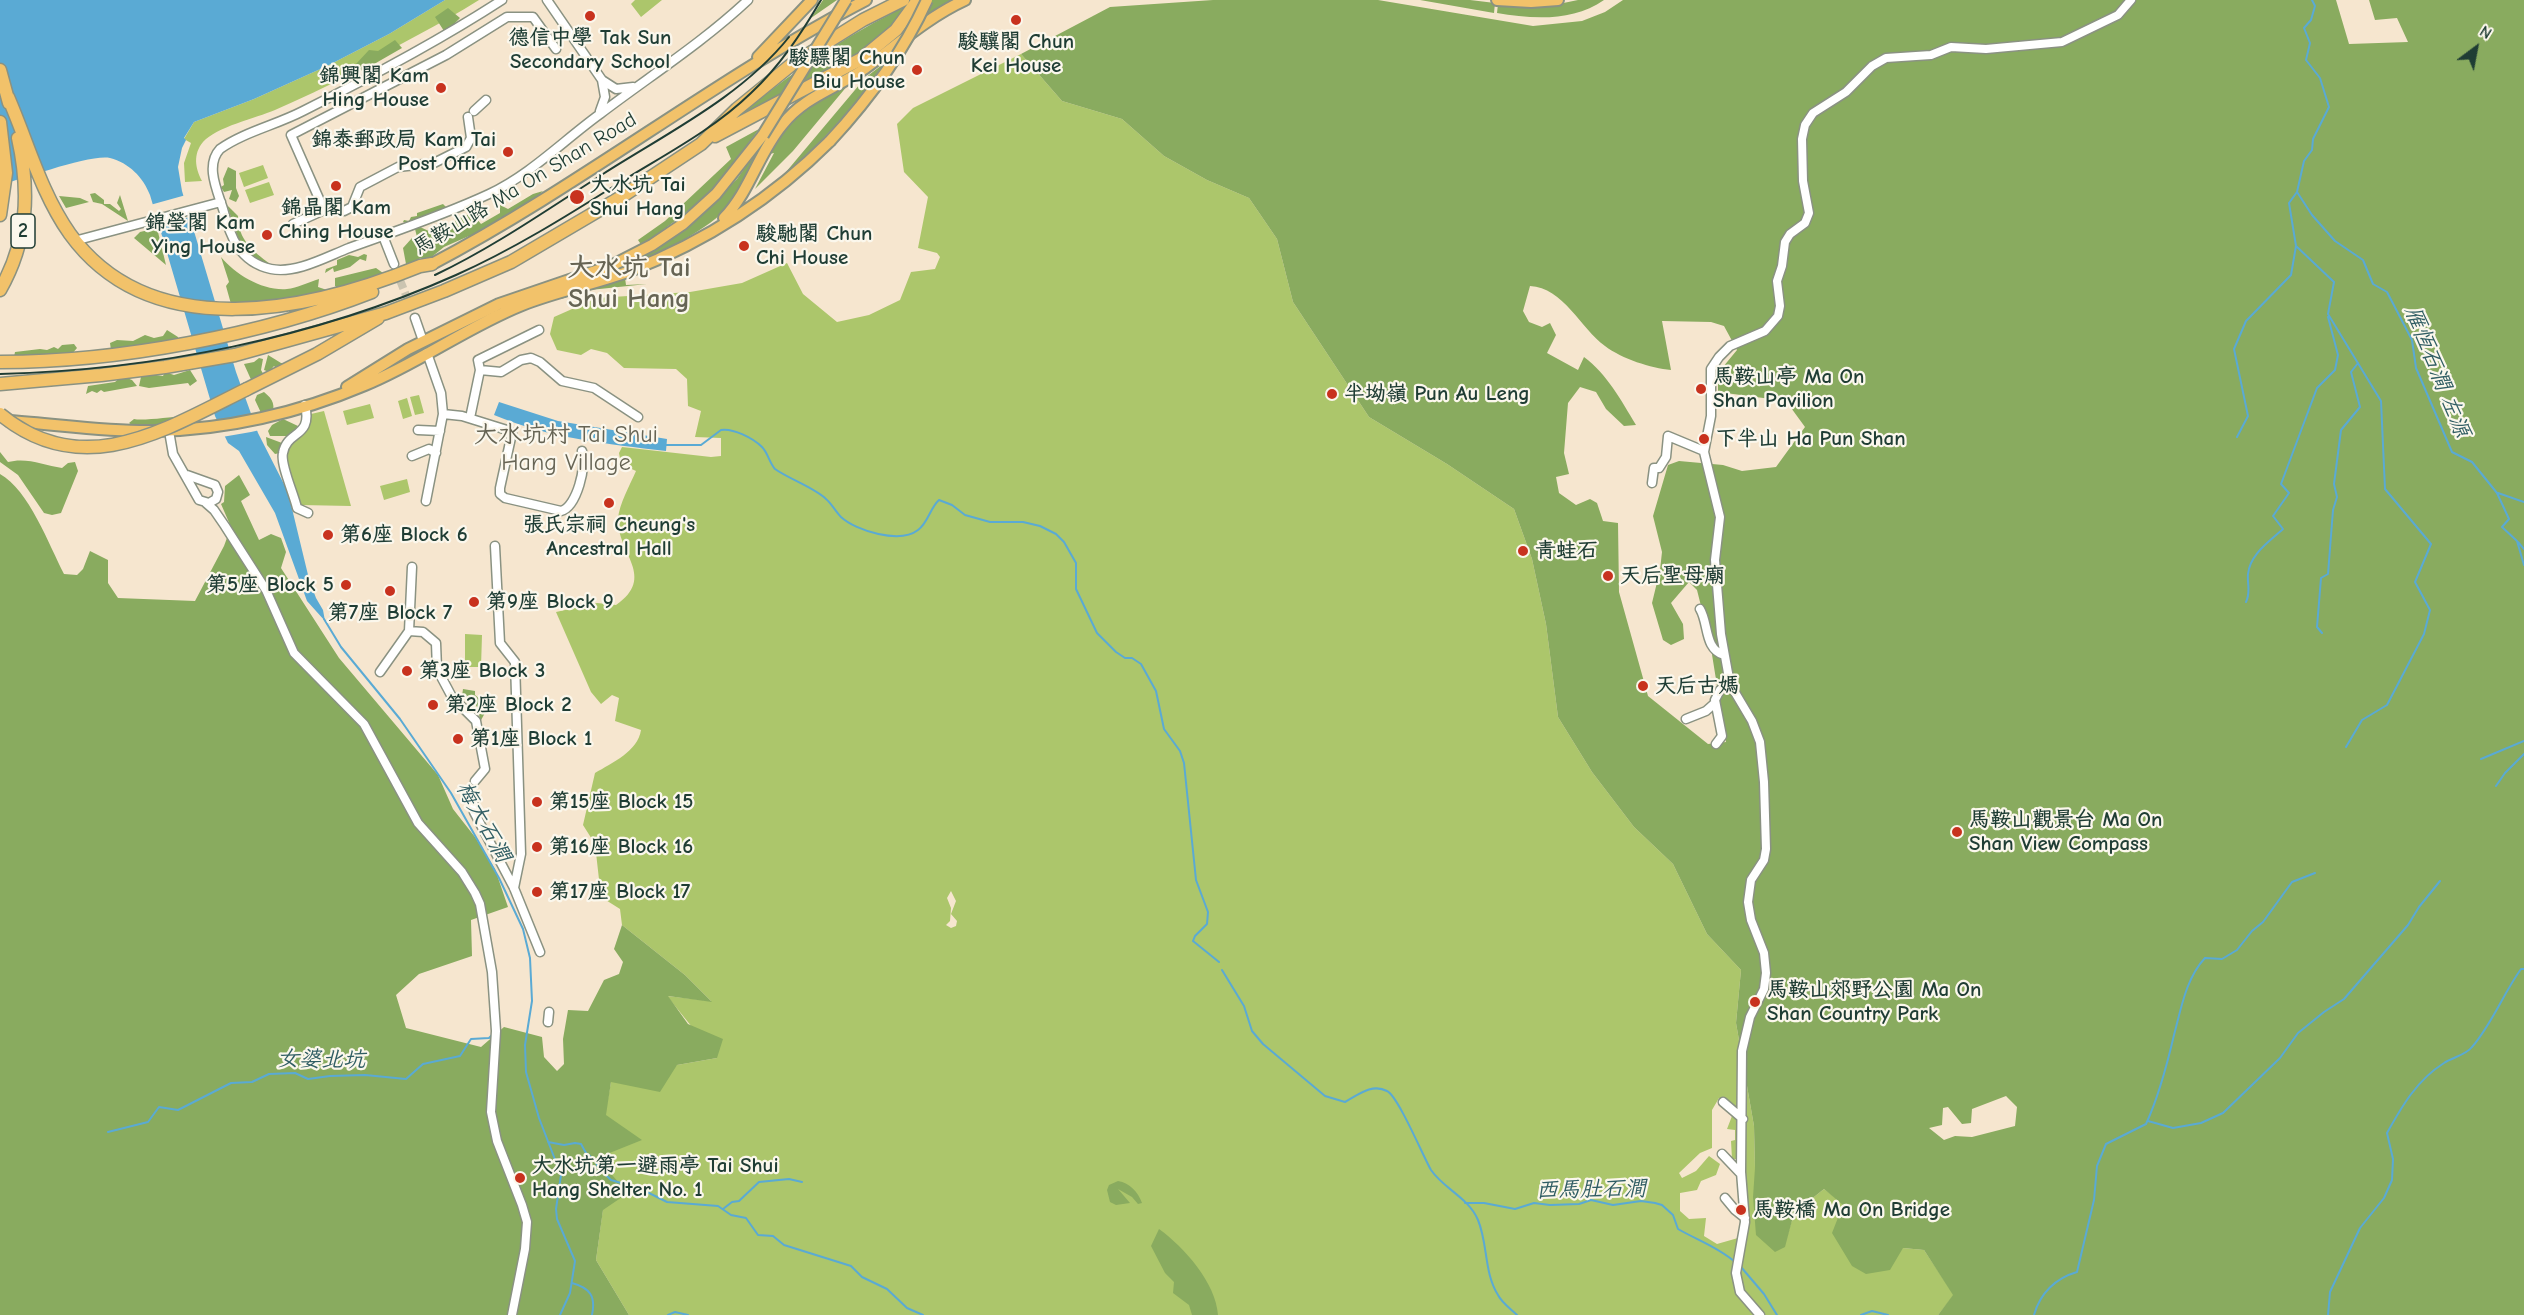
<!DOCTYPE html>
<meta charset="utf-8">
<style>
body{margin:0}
#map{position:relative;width:2524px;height:1315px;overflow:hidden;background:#f6e6cf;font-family:"Comic Neue",sans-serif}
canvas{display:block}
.north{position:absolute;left:2446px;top:18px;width:60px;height:60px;-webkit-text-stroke:4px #fbf7ec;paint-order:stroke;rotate:32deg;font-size:16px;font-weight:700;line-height:24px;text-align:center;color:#1f3d34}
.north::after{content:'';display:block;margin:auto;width:21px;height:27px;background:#1f3d34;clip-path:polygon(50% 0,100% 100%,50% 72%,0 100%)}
</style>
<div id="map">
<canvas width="2524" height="1315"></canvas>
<div class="north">N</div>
</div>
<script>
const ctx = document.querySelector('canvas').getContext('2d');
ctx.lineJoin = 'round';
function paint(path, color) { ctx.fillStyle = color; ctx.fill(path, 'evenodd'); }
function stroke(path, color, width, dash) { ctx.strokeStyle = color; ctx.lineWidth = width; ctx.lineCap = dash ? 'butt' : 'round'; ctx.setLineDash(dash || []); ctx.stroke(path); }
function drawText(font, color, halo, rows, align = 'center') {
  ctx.font = font + ' "Comic Neue","LXGW WenKai TC",sans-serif'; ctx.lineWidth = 4.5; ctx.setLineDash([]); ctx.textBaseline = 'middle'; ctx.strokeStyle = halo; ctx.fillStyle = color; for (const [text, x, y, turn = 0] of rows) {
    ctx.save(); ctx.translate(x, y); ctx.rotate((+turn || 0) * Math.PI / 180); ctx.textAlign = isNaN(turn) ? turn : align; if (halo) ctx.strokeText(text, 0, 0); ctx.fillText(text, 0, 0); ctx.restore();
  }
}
const green = new Path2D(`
 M445 0H479C439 25 398 45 357 68L351 74C326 87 300 99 275 110 256 118 216 127 203 142 193 154 195 168 202 181L185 182 184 163 191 143 184 139 194 122 254 99 327 66 389 34Z
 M635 0H662L641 17 631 4Z
 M1021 54 1062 101 1122 119 1164 156 1207 180 1249 198 1277 239 1293 302 1369 417 1447 464 1514 509 1532 559 1546 624 1558 717 1592 772 1634 827 1673 864 1707 934 1741 970 1736 1023 1754 1126 1755 1168 1784 1247 1794 1213 1824 1189 1903 1248 1924 1250 1954 1295 1938 1315H629L596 1260 603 1209 597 1158 611 1082 677 1065 717 1058 667 996 711 1001 685 975 622 925 620 909 601 897 595 844 583 825 595 773C612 763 638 751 641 730L615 721 619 698 612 695 601 704 591 692 556 612 597 603 616 605C657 577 617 553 618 519 619 504 630 485 636 471L621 464 619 453 622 447 711 457 721 456V438L695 437 701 411 688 406 687 379 676 369 624 368 607 353 591 349 581 355 557 350 550 334 554 317 597 298 690 292 742 283 787 263 803 294 837 322 869 315 900 300 911 272 935 269 940 257 937 253 918 248 928 197 904 172 897 124 913 108ZM951 891 956 901 951 914 957 921 956 926 951 928 946 925 950 921 951 908 947 898ZM1719 1098 1731 1104 1732 1116 1727 1129 1735 1130V1140L1731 1141 1732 1159H1738L1741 1222 1738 1238 1717 1244 1704 1236 1706 1218 1689 1219 1680 1211V1193L1697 1190 1701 1181 1716 1175 1720 1164 1709 1156 1696 1171 1682 1178 1679 1173 1700 1153 1712 1148V1110Z
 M263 165 268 178 244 187 239 173Z
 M269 182 274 195 250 203 245 190Z
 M419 395 424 413 415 415 410 397Z
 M407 398 412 416 403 419 398 401Z
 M370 404 374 418 347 425 343 411Z
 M324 411 351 506 301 505 288 470 286 451C296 437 310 432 311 414Z
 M407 479 410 492 384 500 380 486Z
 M465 634 482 635 481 667H465Z`);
const forest = new Path2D(`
 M823 0H837L811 18Z
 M919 0H955L921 19 888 44 895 24 857 57 749 113 746 110C800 66 856 29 919 0Z
 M1213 0H1378L1533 26 1582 21 1605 12 1623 0H2336L2349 44 2408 42 2397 18 2375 20 2369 0H2524V1315H1938L1953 1295 1924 1250 1903 1248 1890 1270 1866 1274 1852 1266 1832 1233 1843 1205 1824 1189 1794 1213 1785 1247 1775 1252 1756 1235 1753 1197 1755 1168 1754 1126 1736 1023 1741 970 1707 934 1673 864 1634 827 1592 772 1558 717 1546 624 1532 559 1514 509 1447 464 1369 417 1293 302 1277 239 1249 198 1207 180 1164 156 1122 119 1062 101 1021 54 1110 7ZM1530 286C1563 287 1581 329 1605 346 1622 359 1651 368 1671 370L1662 321 1711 322 1724 326 1737 350 1718 373V392L1786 401 1805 427 1776 467 1742 471 1723 465 1679 461 1668 465 1653 516 1662 552 1660 570 1652 603 1663 640 1671 645 1684 639 1683 624 1671 603 1689 582 1697 590 1710 642 1726 742 1708 744 1648 696 1619 592 1618 523 1603 521 1597 503 1590 499 1576 505 1559 493 1556 477 1569 474 1564 453 1568 403 1580 387 1596 392 1606 409 1624 426 1636 425C1621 400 1607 374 1584 357L1578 370 1547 353 1556 335 1550 323 1542 327 1529 322 1523 311ZM2006 1096 2017 1107 2015 1126 1972 1137 1955 1136 1944 1140 1929 1128 1942 1125 1943 1108 1948 1107 1962 1124 1971 1123 1972 1109Z
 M1420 0H1470L1495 3 1494 13Z
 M1578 0H1604C1573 22 1532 19 1497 13L1498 4 1544 7Z
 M448 8 460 18 451 27 444 31 435 17Z
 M395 40 402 48 362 71 356 64 369 50 378 51Z
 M891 58C852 110 811 156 760 196L786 172 865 78Z
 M848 85 793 151 755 189 774 153 769 154C791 115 810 105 848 85Z
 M783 118 728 208C698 236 660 253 623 268L658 247 700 216 737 179 776 123Z
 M759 129 720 182 696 205 642 246 638 240 665 221 731 159 726 147Z
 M228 167 236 171V188L239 196 236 202 229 199 232 190 224 192 221 187 224 185 223 179Z
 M543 191C536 199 512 217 500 218L497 223 472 237 469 236 444 247 429 259 420 258 417 264H406L403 248 412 238 415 240 423 236 417 237 415 229 420 227 433 233 448 226 456 229 455 220 472 213 481 224 500 213V205L508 209 533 194Z
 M95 193 104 200V204H110L119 211 121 209 117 203 120 195 128 221 102 204 93 202 90 194Z
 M59 196 80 198 89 202 66 208Z
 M443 204 447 208 425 220 417 219 414 224 403 222 404 220 409 221 411 217 417 216V213Z
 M227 205 238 216C238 240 253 251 270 264 242 265 234 225 227 205Z
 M157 228 166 265 134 238 140 232Z
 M364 254 367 255 366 261 360 259 350 267 334 272 333 268 325 273 326 269 337 265V260L349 255 358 257Z
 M221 257C236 275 263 291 287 289 297 288 309 282 319 279L318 287 327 290 297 299 231 304 226 286 229 282Z
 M376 268 383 273 377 275 374 280 340 290 335 286V278Z
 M625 278 626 285 647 284 590 290 561 299 559 296Z
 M167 330 178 337V340L111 350 110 343 117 340 133 341 145 335 154 338 163 336Z
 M74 344 77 348 71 355 14 357 15 352 40 349 47 350 54 347 58 349 62 345Z
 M268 355 281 363H286L285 369 278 370 274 366 269 372 264 370Z
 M259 358 263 359 261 370 265 377 253 384 244 364 254 362Z
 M190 370 197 381 190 386 188 383 149 388 139 386 141 377 149 374 163 376 165 372 174 375Z
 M122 376 132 380 137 386 104 392 101 390 97 393 92 391 86 394 88 386 115 382Z
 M264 392C274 400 275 405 272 417L262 415 255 400 257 395Z
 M182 416 167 426H133L129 423 134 419C142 421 172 417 182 416Z
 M283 419 298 426 290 436H270L268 431 272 425Z
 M266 437 282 443 280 453 275 454 267 445Z
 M0 452 8 462C26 457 44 465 62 468L68 463 75 462 78 471 61 513 52 515 44 513 18 475 0 462Z
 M0 474C29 490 49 545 64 574L77 575 83 569 90 551 108 560V583L118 598 195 601 224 546 231 527 221 504 224 502 225 486 239 475 250 495 241 501 259 540 271 534 281 538 286 552 281 568 339 658 438 775 453 809 475 837 495 869 508 907 471 920 472 956 419 974 396 995 406 1028 481 1047 504 1027 542 1037 544 1057 557 1071 564 1064 563 1039 568 1010 588 1011 604 980 619 974 623 962 614 949 622 925 685 975 712 1002 668 996 688 1024 723 1039 717 1058 677 1065 660 1092 611 1082 606 1115 642 1140 597 1158 628 1193 603 1210 596 1260 629 1315H0Z
 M463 689 475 691V695L480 699 486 711 480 722C479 707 476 700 462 696Z
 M1118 1181C1130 1183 1138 1192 1142 1203L1138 1204 1132 1197 1118 1189 1130 1203 1116 1205 1110 1202 1107 1190 1109 1185Z
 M1159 1229C1184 1247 1216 1283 1218 1315H1192L1189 1305 1173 1293 1174 1282 1165 1273 1151 1246Z`);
const water = new Path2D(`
 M0 0H445L389 34 327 66 254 99 194 122 184 138 186 140 182 148 178 167 182 191 236 372 258 433 288 492 309 579 316 598 323 610 325 621 307 601 275 513 239 451 228 443 215 416 150 195C143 177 129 163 110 158 90 154 23 179 0 185Z
 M499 402 558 421 667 439 666 451C608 444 548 438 494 415Z`);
const pier = new Path2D(`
 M186 195 193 216 156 226 150 205Z
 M254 414 260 430 251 432 222 437 214 421Z`);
const stream = new Path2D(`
 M2312 0 2315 6 2311 20 2304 28 2310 43 2306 60 2320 78 2329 107 2313 139 2312 150 2304 161 2297 192 2312 215 2335 241 2363 260 2373 284 2387 292 2412 340 2416 368 2452 452 2472 462 2497 493 2509 519 2502 527 2517 541 2524 565
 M2297 192 2289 203 2296 246 2334 282 2328 314 2381 401 2385 489 2431 544 2415 582 2430 610 2424 634 2387 705 2362 720 2346 747
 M2237 437 2248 416 2234 349 2246 321 2291 275 2296 246
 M665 445H701L721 430C733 428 753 438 762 447 768 453 769 462 775 469 789 479 815 488 826 499 832 504 835 511 841 517 856 531 900 544 918 530 928 523 930 508 939 500L952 505 965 515 990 522H1023L1040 526 1056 534 1064 542 1076 563V589L1097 633 1116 652 1125 658H1132L1141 664 1156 691 1164 729 1180 751 1184 763 1196 880 1208 912 1207 924 1195 936 1193 941 1219 962
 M2498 493 2524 502
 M2518 542 2524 549
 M2246 602C2251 592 2247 584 2248 574 2250 554 2269 542 2283 529L2273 516 2289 493 2281 484 2317 388 2335 370 2338 355 2328 317
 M324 619 341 647 400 719 451 793 499 878 523 929 530 958 532 1001 525 1045 526 1072 539 1118 561 1175 556 1209 557 1219 575 1261 570 1293 560 1315
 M2322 633 2317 627 2321 578 2328 574 2333 510 2337 497 2334 484 2341 430 2360 407 2351 372 2358 363
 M2481 759 2524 741
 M2496 786 2505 773 2524 754
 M1222 970 1244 1006 1252 1031 1263 1044 1325 1096 1345 1102C1358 1095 1372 1083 1387 1091 1398 1096 1423 1156 1431 1170 1444 1189 1469 1198 1478 1220 1488 1244 1484 1273 1498 1295 1502 1303 1511 1309 1517 1315
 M2148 1121 2173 1128 2201 1123 2223 1113 2280 1058 2298 1033 2324 1012 2344 999 2408 925 2419 907 2440 881
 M108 1132 148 1122 159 1107 178 1110 231 1083 252 1082 269 1074 295 1073 308 1079 330 1076 365 1075 406 1079 423 1064 460 1056 471 1039 489 1038 494 1033
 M548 1142 564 1145 575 1143 581 1144 586 1153 595 1160 598 1167 611 1180 641 1189 667 1202 718 1206 731 1215 746 1218 758 1235 773 1236 784 1245 851 1266 862 1277 887 1289 907 1308 923 1315
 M1465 1203H1484L1515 1209 1534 1203 1550 1205 1579 1204 1591 1200 1613 1205 1641 1201 1655 1203 1662 1205 1673 1215 1678 1229C1697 1240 1718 1247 1735 1262
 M723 1209 732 1202 739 1201 759 1182 789 1179 802 1182
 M1741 1267 1764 1294 1777 1315
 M572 1283C590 1288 596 1296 592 1315
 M668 1315 675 1312 688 1315
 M1861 1315 1872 1311 1888 1315
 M2034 1315C2040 1293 2056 1278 2077 1272L2094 1200 2097 1166 2106 1144 2146 1124C2159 1096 2167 1065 2174 1035 2181 1009 2186 978 2205 958L2222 959 2237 950 2252 931 2263 922 2292 882 2315 873
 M2328 1315 2330 1292 2360 1228 2384 1198 2392 1180 2393 1159 2387 1133C2402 1106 2417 1080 2444 1063 2453 1057 2466 1055 2472 1047 2492 1024 2503 994 2521 969H2524`);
const minorTunnel = new Path2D(`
 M396 270 415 318`);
const minor = new Path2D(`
 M502 0C439 41 371 77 303 111 276 125 244 132 220 149 205 165 217 190 223 209 230 236 239 262 271 269 296 274 326 257 349 248 396 231 444 215 489 194 530 175 564 140 600 114 650 76 702 43 748 0
 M547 0 602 80 616 89 633 87
 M474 111 486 100
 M600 111 605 97 602 80
 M324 210 291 135 446 55 507 17H533L556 49
 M293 224 324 210 344 211 352 207 360 187 398 167 434 163 466 147 471 138 468 117
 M383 236 394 264
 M78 240 221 202
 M415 318 423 341
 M480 370 501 372 521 360 531 358 540 362 562 381 594 388 638 417
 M305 405C313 438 287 430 283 453 280 464 294 494 297 508L308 513
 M443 414 462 416 507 430 512 433 500 488V494L505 498 561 511C577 507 587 465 582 451
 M470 418 480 370 478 360 539 330
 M418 430 440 431
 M169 431 173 454 199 500 209 503 216 499 218 492 215 485 187 475
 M412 456 429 449 436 453
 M1652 483 1654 468H1659L1666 457 1668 436 1704 451
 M426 501 443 414 441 393 427 353
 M206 503 214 510 225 526 266 590 294 653 364 724 418 823 462 872 475 893 480 904 492 972 496 1031 491 1112 497 1141 522 1205 527 1222 525 1249 512 1315
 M495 546 500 643 515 662 521 854 514 888
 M1700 609C1709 624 1704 649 1724 655
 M409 631 423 632 436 643 437 669 452 697 476 721 485 769 475 781
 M380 672 409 631 412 567
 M1686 719 1706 711 1715 703
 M1716 744 1722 736 1715 700 1720 690 1730 682
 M473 797 474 812 514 888 540 952
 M548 1022 549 1012
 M1723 1102 1743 1119
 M1722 1154 1741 1174
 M1725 1198 1735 1210 1745 1218
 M1760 1315 1740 1292 1736 1273 1745 1222 1741 1172 1742 1051 1750 1017 1764 989 1766 973 1764 953 1751 920 1748 902 1751 880 1764 860 1766 849 1764 782 1760 742 1752 721 1730 684 1721 634 1715 560 1720 517 1704 452 1711 416V369L1719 357 1730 346 1765 331 1778 316 1780 306 1777 281 1782 266 1785 242 1790 234 1805 223 1809 213 1803 181 1802 139 1805 125 1813 113 1846 92 1872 66 1886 58 1931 55 1951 47 1986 49 2062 42 2118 15 2131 0`);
const major = new Path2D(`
 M1497 0 1531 2 1558 0
 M758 57 812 0
 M724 218C750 191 758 154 782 125 805 96 835 89 864 69 897 45 928 17 965 0
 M432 264C582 185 716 78 866 0
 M347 387 408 349 499 304 613 265 652 245 683 224 716 194 763 135
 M9 421C57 424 105 432 154 431 225 430 299 413 365 385 419 363 467 327 522 305 557 291 595 284 630 271 704 242 773 198 830 141`);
const highway = new Path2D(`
 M0 70 9 103
 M8 97C28 143 41 193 70 234 152 347 312 310 420 266L432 264
 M0 122 6 173 0 215
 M715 136 861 59 896 30 918 0
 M0 290C28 241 30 191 18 138
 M0 362C118 362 262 335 372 292
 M0 384 101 375 165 367 235 355 386 313 444 291 511 262 618 199 701 144 737 109 791 65 863 20 903 0
 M247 389 317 354 378 318`);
const rail = new Path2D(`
 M435 275C494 247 548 209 603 174 667 133 741 97 789 37
 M0 374C154 370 315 338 456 275 512 250 567 216 619 183 664 155 713 130 751 93 780 66 801 34 821 0`);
const majorBridge = new Path2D(`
 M763 135 846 0
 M830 141C869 99 903 53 927 0`);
const highwayBridge = new Path2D(`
 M0 414C83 483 166 429 247 389`);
const markers = [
 [590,16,6,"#c8321e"],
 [1016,20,6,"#c8321e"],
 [917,70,6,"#c8321e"],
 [441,88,6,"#c8321e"],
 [508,152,6,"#c8321e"],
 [336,186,6,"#c8321e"],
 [577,197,8,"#c8321e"],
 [267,235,6,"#c8321e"],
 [744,246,6,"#c8321e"],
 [1701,389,6,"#c8321e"],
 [1332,394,6,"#c8321e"],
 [1704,439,6,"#c8321e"],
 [609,503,6,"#c8321e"],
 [328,535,6,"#c8321e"],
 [1523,551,6,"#c8321e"],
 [1608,576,6,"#c8321e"],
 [346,585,6,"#c8321e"],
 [390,591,6,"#c8321e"],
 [474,602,6,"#c8321e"],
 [407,671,6,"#c8321e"],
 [1643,686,6,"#c8321e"],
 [433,705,6,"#c8321e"],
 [458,739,6,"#c8321e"],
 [537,802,6,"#c8321e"],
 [1957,832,6,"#c8321e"],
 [537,847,6,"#c8321e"],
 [537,892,6,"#c8321e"],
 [1755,1002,6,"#c8321e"],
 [520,1178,6,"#c8321e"],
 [1741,1210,6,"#c8321e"]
];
const shields = [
 [23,231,24]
];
const shieldNames = [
 ["2",23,231]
];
const poiNames = [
 ["德信中學 Tak Sun",590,38,"center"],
 ["Secondary School",590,62,"center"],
 ["駿驥閣 Chun",1016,42,"center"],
 ["Kei House",1016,66,"center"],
 ["駿驃閣 Chun",905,58,"right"],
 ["Biu House",905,82,"right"],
 ["錦興閣 Kam",429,76,"right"],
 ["Hing House",429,100,"right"],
 ["錦泰郵政局 Kam Tai",496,140,"right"],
 ["Post Office",496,164,"right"],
 ["大水坑 Tai",590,185],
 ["Shui Hang",590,209],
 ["錦晶閣 Kam",336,208,"center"],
 ["Ching House",336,232,"center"],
 ["錦瑩閣 Kam",255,223,"right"],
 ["Ying House",255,247,"right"],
 ["駿馳閣 Chun",756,234],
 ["Chi House",756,258],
 ["馬鞍山亭 Ma On",1713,377],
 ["Shan Pavilion",1713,401],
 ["半坳嶺 Pun Au Leng",1344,394],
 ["下半山 Ha Pun Shan",1716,439],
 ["張氏宗祠 Cheung's",609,525,"center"],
 ["Ancestral Hall",609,549,"center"],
 ["第6座 Block 6",340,535],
 ["青蛙石",1535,551],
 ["天后聖母廟",1620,576],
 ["第5座 Block 5",334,585,"right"],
 ["第9座 Block 9",486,602],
 ["第7座 Block 7",390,613,"center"],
 ["第3座 Block 3",419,671],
 ["天后古媽",1655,686],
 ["第2座 Block 2",445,705],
 ["第1座 Block 1",470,739],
 ["第15座 Block 15",549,802],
 ["馬鞍山觀景台 Ma On",1969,820],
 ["Shan View Compass",1969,844],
 ["第16座 Block 16",549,847],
 ["第17座 Block 17",549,892],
 ["馬鞍山郊野公園 Ma On",1767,990],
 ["Shan Country Park",1767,1014],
 ["大水坑第一避雨亭 Tai Shui",532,1166],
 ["Hang Shelter No. 1",532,1190],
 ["馬鞍橋 Ma On Bridge",1753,1210]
];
const streetNames = [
 ["馬鞍山路 Ma On Shan Road",525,184,-31]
];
const waterNames = [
 ["雁恆石澗 左源",2437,372,68],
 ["梅大石澗",483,822,61],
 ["女婆北坑",321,1060,1],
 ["西馬肚石澗",1591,1190,-1]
];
const quarterNames = [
 ["大水坑村 Tai Shui",566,435],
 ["Hang Village",566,463]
];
const districtNames = [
 ["大水坑 Tai",629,268],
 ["Shui Hang",629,299]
];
paint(green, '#acc66b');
paint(forest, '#89ab5f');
paint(water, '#5aaad4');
paint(pier, '#f6e6cf');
stroke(stream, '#5aaad4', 2);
stroke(minorTunnel, '#cbc4b0', 8, [8, 4]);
stroke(minor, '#8a9282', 11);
stroke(major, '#8a9282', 14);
stroke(highway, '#8a9282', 15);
stroke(minor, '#fff', 8);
stroke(major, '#f2c26a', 10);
stroke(highway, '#f2c26a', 12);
stroke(rail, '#1f3d34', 2);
stroke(majorBridge, '#8a9282', 14, []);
stroke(highwayBridge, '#8a9282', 15, []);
stroke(majorBridge, '#f2c26a', 10);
stroke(highwayBridge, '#f2c26a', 12);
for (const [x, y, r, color] of markers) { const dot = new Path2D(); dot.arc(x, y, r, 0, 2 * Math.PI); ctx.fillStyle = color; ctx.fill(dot); stroke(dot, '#fbf7ec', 2); }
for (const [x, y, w] of shields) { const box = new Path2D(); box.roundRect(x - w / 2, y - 17, w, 34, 4.5); ctx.fillStyle = '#fbf7ec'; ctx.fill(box); stroke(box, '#1f3d34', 1.5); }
drawText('bold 20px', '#1f3d34', null, shieldNames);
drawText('bold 21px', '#1f3d34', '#fbf7ec', poiNames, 'left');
drawText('21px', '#1f3d34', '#fbf7ec', streetNames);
drawText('italic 22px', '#315e64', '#fbf7ec', waterNames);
drawText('24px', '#666454', '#fbf7ec', quarterNames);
drawText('bold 27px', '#666454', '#fbf7ec', districtNames);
</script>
